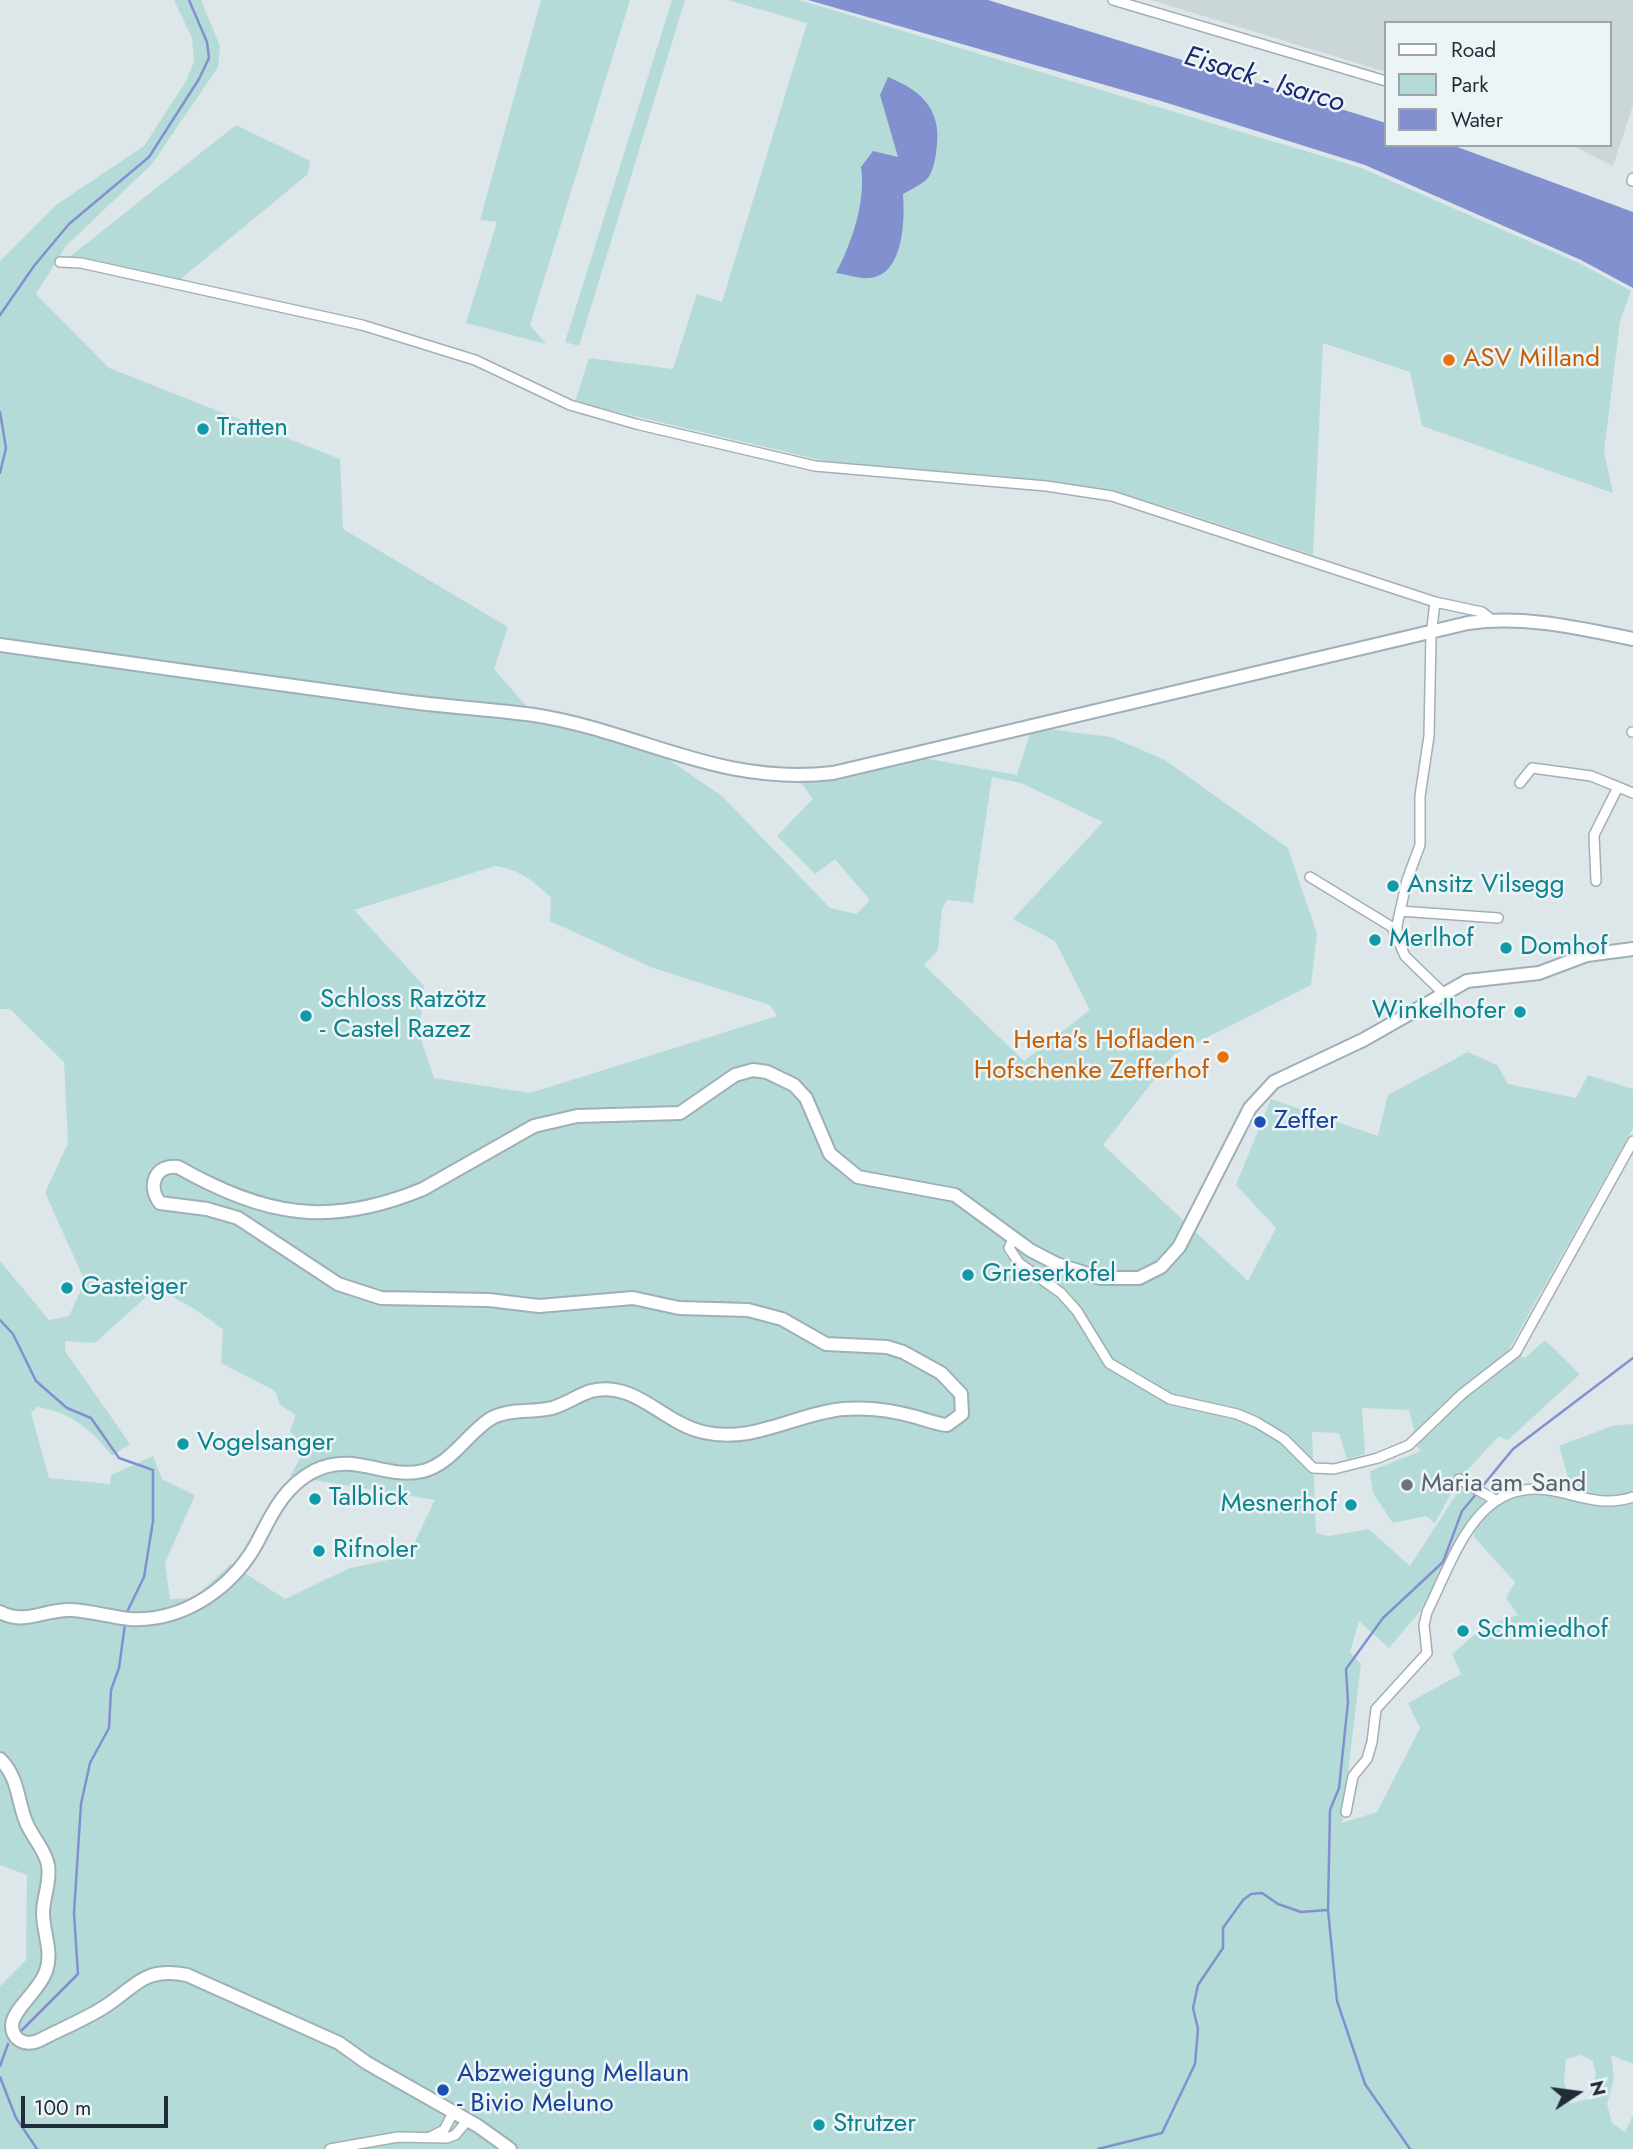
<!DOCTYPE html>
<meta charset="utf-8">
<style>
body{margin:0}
#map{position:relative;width:1633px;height:2149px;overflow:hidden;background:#dde6e9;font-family:Jost,sans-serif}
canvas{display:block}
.legend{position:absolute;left:1384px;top:21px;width:228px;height:126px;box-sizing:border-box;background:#edf4f6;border:2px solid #9ba5aa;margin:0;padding:9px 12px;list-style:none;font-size:21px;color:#1f2e38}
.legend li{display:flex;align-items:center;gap:14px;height:35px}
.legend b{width:35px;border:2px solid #9ba5aa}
.north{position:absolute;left:1542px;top:2058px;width:70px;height:70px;-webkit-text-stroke:5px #edf4f6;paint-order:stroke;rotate:77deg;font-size:19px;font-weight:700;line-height:28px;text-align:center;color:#1f2e38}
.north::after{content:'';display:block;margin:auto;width:24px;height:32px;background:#1f2e38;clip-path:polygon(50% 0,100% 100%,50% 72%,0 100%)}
.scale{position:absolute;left:21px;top:2096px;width:147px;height:32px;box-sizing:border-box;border:4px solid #1f2e38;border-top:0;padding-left:9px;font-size:21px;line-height:24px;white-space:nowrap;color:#1f2e38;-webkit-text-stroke:5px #edf4f6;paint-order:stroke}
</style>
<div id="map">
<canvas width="1633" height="2149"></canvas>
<ul class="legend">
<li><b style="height:9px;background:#fff"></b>Road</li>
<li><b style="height:19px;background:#b5dbd9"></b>Park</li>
<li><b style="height:19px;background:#8390d0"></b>Water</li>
</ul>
<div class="north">N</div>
<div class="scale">100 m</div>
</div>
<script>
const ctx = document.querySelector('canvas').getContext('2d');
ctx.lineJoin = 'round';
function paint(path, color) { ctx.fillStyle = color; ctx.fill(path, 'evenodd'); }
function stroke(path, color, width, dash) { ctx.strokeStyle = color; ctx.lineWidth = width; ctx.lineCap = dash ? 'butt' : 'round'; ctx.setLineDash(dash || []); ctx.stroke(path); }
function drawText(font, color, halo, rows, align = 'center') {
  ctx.font = font + ' Jost,sans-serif'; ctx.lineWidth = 5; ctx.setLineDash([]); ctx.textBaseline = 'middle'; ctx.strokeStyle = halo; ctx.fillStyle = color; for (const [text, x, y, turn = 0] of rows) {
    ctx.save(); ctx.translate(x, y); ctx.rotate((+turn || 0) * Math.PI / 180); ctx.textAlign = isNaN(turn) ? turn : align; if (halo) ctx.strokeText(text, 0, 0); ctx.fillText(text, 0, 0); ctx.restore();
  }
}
const built = new Path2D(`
 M1151 0H1633V105L1613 166 1571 145H1610V23H1386V72Z`);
const green = new Path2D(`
 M174 0H201L220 46 218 67 152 164 66 246 36 294 109 368 340 459 343 529 508 627 494 669 534 715 647 745 722 796 830 908 856 914 870 900 835 859 815 874 777 836 813 799 801 783 896 753 1017 775 1032 727 1111 737 1165 760 1288 848 1317 934 1311 985 1174 1054 1103 1145 1248 1281 1276 1228 1236 1185 1271 1099 1378 1136 1388 1095 1468 1052 1497 1065 1508 1084 1576 1098 1588 1075 1633 1089V1128L1508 1351 1525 1358 1545 1340 1580 1374 1508 1440 1499 1436 1459 1479 1435 1523 1426 1516 1393 1523 1373 1493 1370 1471 1421 1451 1410 1437 1414 1430 1409 1410 1362 1408 1365 1454 1347 1459 1339 1433 1312 1432 1316 1533 1328 1536 1369 1529 1410 1566 1461 1487 1486 1502 1468 1523 1421 1610 1389 1648 1359 1621 1350 1652 1361 1664 1342 1823 1377 1812 1420 1728 1408 1703 1461 1674 1452 1654 1485 1626 1518 1615 1506 1598 1515 1582 1474 1537V1528C1511 1488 1520 1493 1572 1491L1559 1446 1612 1426 1633 1424V2064L1611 2055 1614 2078 1607 2104 1612 2123 1625 2132 1633 2115V2149H0V1986L26 1960 27 1875 0 1865V1261L49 1320 69 1316 85 1281 45 1193 68 1143 64 1062 10 1009H0V261L56 205 144 146 186 81 194 62 192 38ZM992 777 1021 783 1103 822 1013 919 1055 941 1090 1010 1024 1061 924 965 938 950 942 909 947 900 973 903ZM495 866C520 870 533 880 551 898L550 921 653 968 770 1005 777 1016 530 1093 434 1078 419 1034 424 986 354 910ZM154 1290C175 1295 207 1316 223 1330L221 1363 275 1391 280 1405 296 1415 290 1431 305 1450 290 1476 435 1500 408 1556 350 1568 285 1599 231 1564 194 1598 170 1599 165 1563 195 1495 162 1479 153 1456 111 1475 110 1484 49 1478 31 1413 37 1407C71 1412 92 1430 112 1456L130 1444 65 1351V1341L95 1343ZM1581 2055 1593 2061 1596 2075 1588 2099 1570 2104 1564 2081 1566 2059Z
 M541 0H630L530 325 546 344 466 323 497 222 480 220Z
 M672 0H685L579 346 565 342Z
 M728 0H799L1359 167 1581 264 1631 291 1620 321 1604 452 1613 493 1422 426 1410 372 1323 343 1313 555 1170 508 1112 493 884 470 816 459 575 402 589 358 673 369 697 294 722 302 807 23Z
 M236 125 310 161 308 174 177 282 68 258Z`);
const water = new Path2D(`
 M808 0H988L1386 123V145H1452L1633 212V288L1581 260 1365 165 1161 101Z
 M888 77C925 92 943 112 936 153 935 161 932 174 927 179 921 185 910 190 903 194 905 219 904 276 869 278 859 279 846 274 836 273 852 242 866 202 861 167L873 151 898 157 880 95Z`);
const stream = new Path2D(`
 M0 315 34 266 69 224 149 157 199 79 209 58 207 42 189 0
 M0 412 6 448 0 473
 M0 1320 13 1334 36 1381 67 1408 91 1418 119 1458 153 1470V1521L144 1577 126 1614
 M1481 1488 1513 1449 1633 1358
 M21 2031 78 1974 74 1913 81 1804 90 1763 109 1728 111 1690 119 1668 125 1624
 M0 2066 8 2044
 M0 2077 16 2118 37 2149
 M1098 2149 1162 2133 1195 2064 1198 2029 1193 2008 1198 1985 1223 1948V1928L1243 1900 1251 1894 1262 1893 1278 1904 1301 1912 1327 1910
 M1410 2149 1365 2084 1337 2001 1328 1910 1330 1810 1339 1788 1348 1702 1346 1669 1383 1618 1443 1562 1462 1511 1477 1493`);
const street = new Path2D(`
 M1113 0 1386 81
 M1632 181 1633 178
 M60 262 81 263 362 325 475 360 570 405 636 424 815 466 1046 486 1112 496 1435 602 1482 612 1492 620
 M1632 732H1633
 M1520 783 1532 768 1591 776 1633 793
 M1310 877 1392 927 1405 956 1443 993
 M1596 881 1594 835 1618 787
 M1400 911 1498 918
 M1397 937V925L1407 880 1420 845V796L1429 736 1431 636 1435 602
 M1013 1239 1009 1248 1019 1263 1061 1293 1077 1311 1109 1363 1170 1399 1237 1414 1256 1422 1284 1439 1313 1468 1334 1469 1378 1458 1409 1445 1462 1394 1516 1352 1633 1141
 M1459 1479 1495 1500
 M1346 1812 1353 1776 1367 1759 1372 1742 1376 1709 1427 1653 1424 1625 1427 1612C1456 1554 1478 1472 1559 1492 1585 1498 1607 1506 1633 1497
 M430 2137 444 2130 454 2111
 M330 2149 398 2137 447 2138 455 2135 468 2120`);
const secondary = new Path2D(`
 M0 645C134 664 269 683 403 701 447 707 491 709 534 715 642 732 718 786 833 773L1468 623C1525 615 1578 628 1633 639
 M0 1612C26 1626 46 1608 72 1610 91 1611 110 1617 130 1619 186 1622 237 1585 261 1535 274 1509 287 1485 314 1471 355 1451 385 1480 423 1471 451 1464 467 1434 490 1419 509 1408 532 1413 552 1408 566 1404 578 1395 591 1391 635 1380 663 1423 703 1432 753 1444 794 1414 843 1409 868 1407 892 1410 916 1417 927 1420 936 1424 947 1425L962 1414 961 1394 941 1373 903 1352 887 1347 826 1344 782 1319 748 1310 679 1308 633 1298 539 1306 489 1300 381 1298 338 1284 238 1218 207 1209 160 1203C147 1186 155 1164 178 1167 265 1216 329 1228 423 1189L534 1126 577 1116 680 1113 735 1075 753 1070 767 1072 794 1085 806 1098 830 1154 858 1177 955 1195 1030 1250 1057 1264 1100 1278H1139L1161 1267 1179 1247 1250 1108 1274 1082 1363 1040 1467 981 1539 973 1587 955 1633 949
 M0 1759C19 1778 17 1800 26 1822 32 1837 45 1849 48 1865 51 1882 43 1897 43 1913 43 1933 53 1951 46 1971 40 1990 13 2009 12 2025 12 2040 25 2046 38 2041 59 2030 81 2021 101 2009 135 1989 141 1966 187 1975L339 2043 367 2063 478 2126 510 2149`);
const markers = [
 [1449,360,7,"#e8710a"],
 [203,429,7,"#0f9aa8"],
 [1393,886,7,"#0f9aa8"],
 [1375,940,7,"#0f9aa8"],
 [1506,948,7,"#0f9aa8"],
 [1520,1012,7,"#0f9aa8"],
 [306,1016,7,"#0f9aa8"],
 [1223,1057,7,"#e8710a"],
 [1260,1122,7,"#1a4fb4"],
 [968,1275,7,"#0f9aa8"],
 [67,1288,7,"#0f9aa8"],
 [183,1444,7,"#0f9aa8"],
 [1407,1485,7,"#6b7280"],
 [315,1499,7,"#0f9aa8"],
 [1351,1505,7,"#0f9aa8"],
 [319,1551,7,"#0f9aa8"],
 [1463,1631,7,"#0f9aa8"],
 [443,2090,7,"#1a4fb4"],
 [819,2125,7,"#0f9aa8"]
];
const foodNames = [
 ["ASV Milland",1463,360],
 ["Herta's Hofladen -",1209,1042,"right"],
 ["Hofschenke Zefferhof",1209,1072,"right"]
];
const cultureNames = [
 ["Tratten",217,429],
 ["Ansitz Vilsegg",1407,886],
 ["Merlhof",1389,940],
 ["Domhof",1520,948],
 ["Schloss Ratzötz",320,1001],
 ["- Castel Razez",320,1031],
 ["Winkelhofer",1506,1012,"right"],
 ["Grieserkofel",982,1275],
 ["Gasteiger",81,1288],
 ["Vogelsanger",197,1444],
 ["Talblick",329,1499],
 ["Mesnerhof",1337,1505,"right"],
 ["Rifnoler",333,1551],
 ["Schmiedhof",1477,1631],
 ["Strutzer",833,2125]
];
const transitNames = [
 ["Zeffer",1274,1122],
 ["Abzweigung Mellaun",457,2075],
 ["- Bivio Meluno",457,2105]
];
const worshipNames = [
 ["Maria am Sand",1421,1485]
];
const waterNames = [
 ["Eisack - Isarco",1264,81,17]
];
paint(built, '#cbd6d9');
paint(green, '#b5dbd9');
paint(water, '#8390d0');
stroke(stream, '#8390d0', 2.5);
stroke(street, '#a4afb4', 12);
stroke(secondary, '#9fafb8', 16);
stroke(street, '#fff', 9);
stroke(secondary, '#fff', 12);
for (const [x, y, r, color] of markers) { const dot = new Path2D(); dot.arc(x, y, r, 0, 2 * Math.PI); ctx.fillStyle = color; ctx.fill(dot); stroke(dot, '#edf4f6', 2.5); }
drawText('26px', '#c56008', '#edf4f6', foodNames, 'left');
drawText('26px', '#0d838f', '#edf4f6', cultureNames, 'left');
drawText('26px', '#164399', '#edf4f6', transitNames, 'left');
drawText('26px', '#5b616d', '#edf4f6', worshipNames, 'left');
drawText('italic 28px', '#192774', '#edf4f6', waterNames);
</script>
